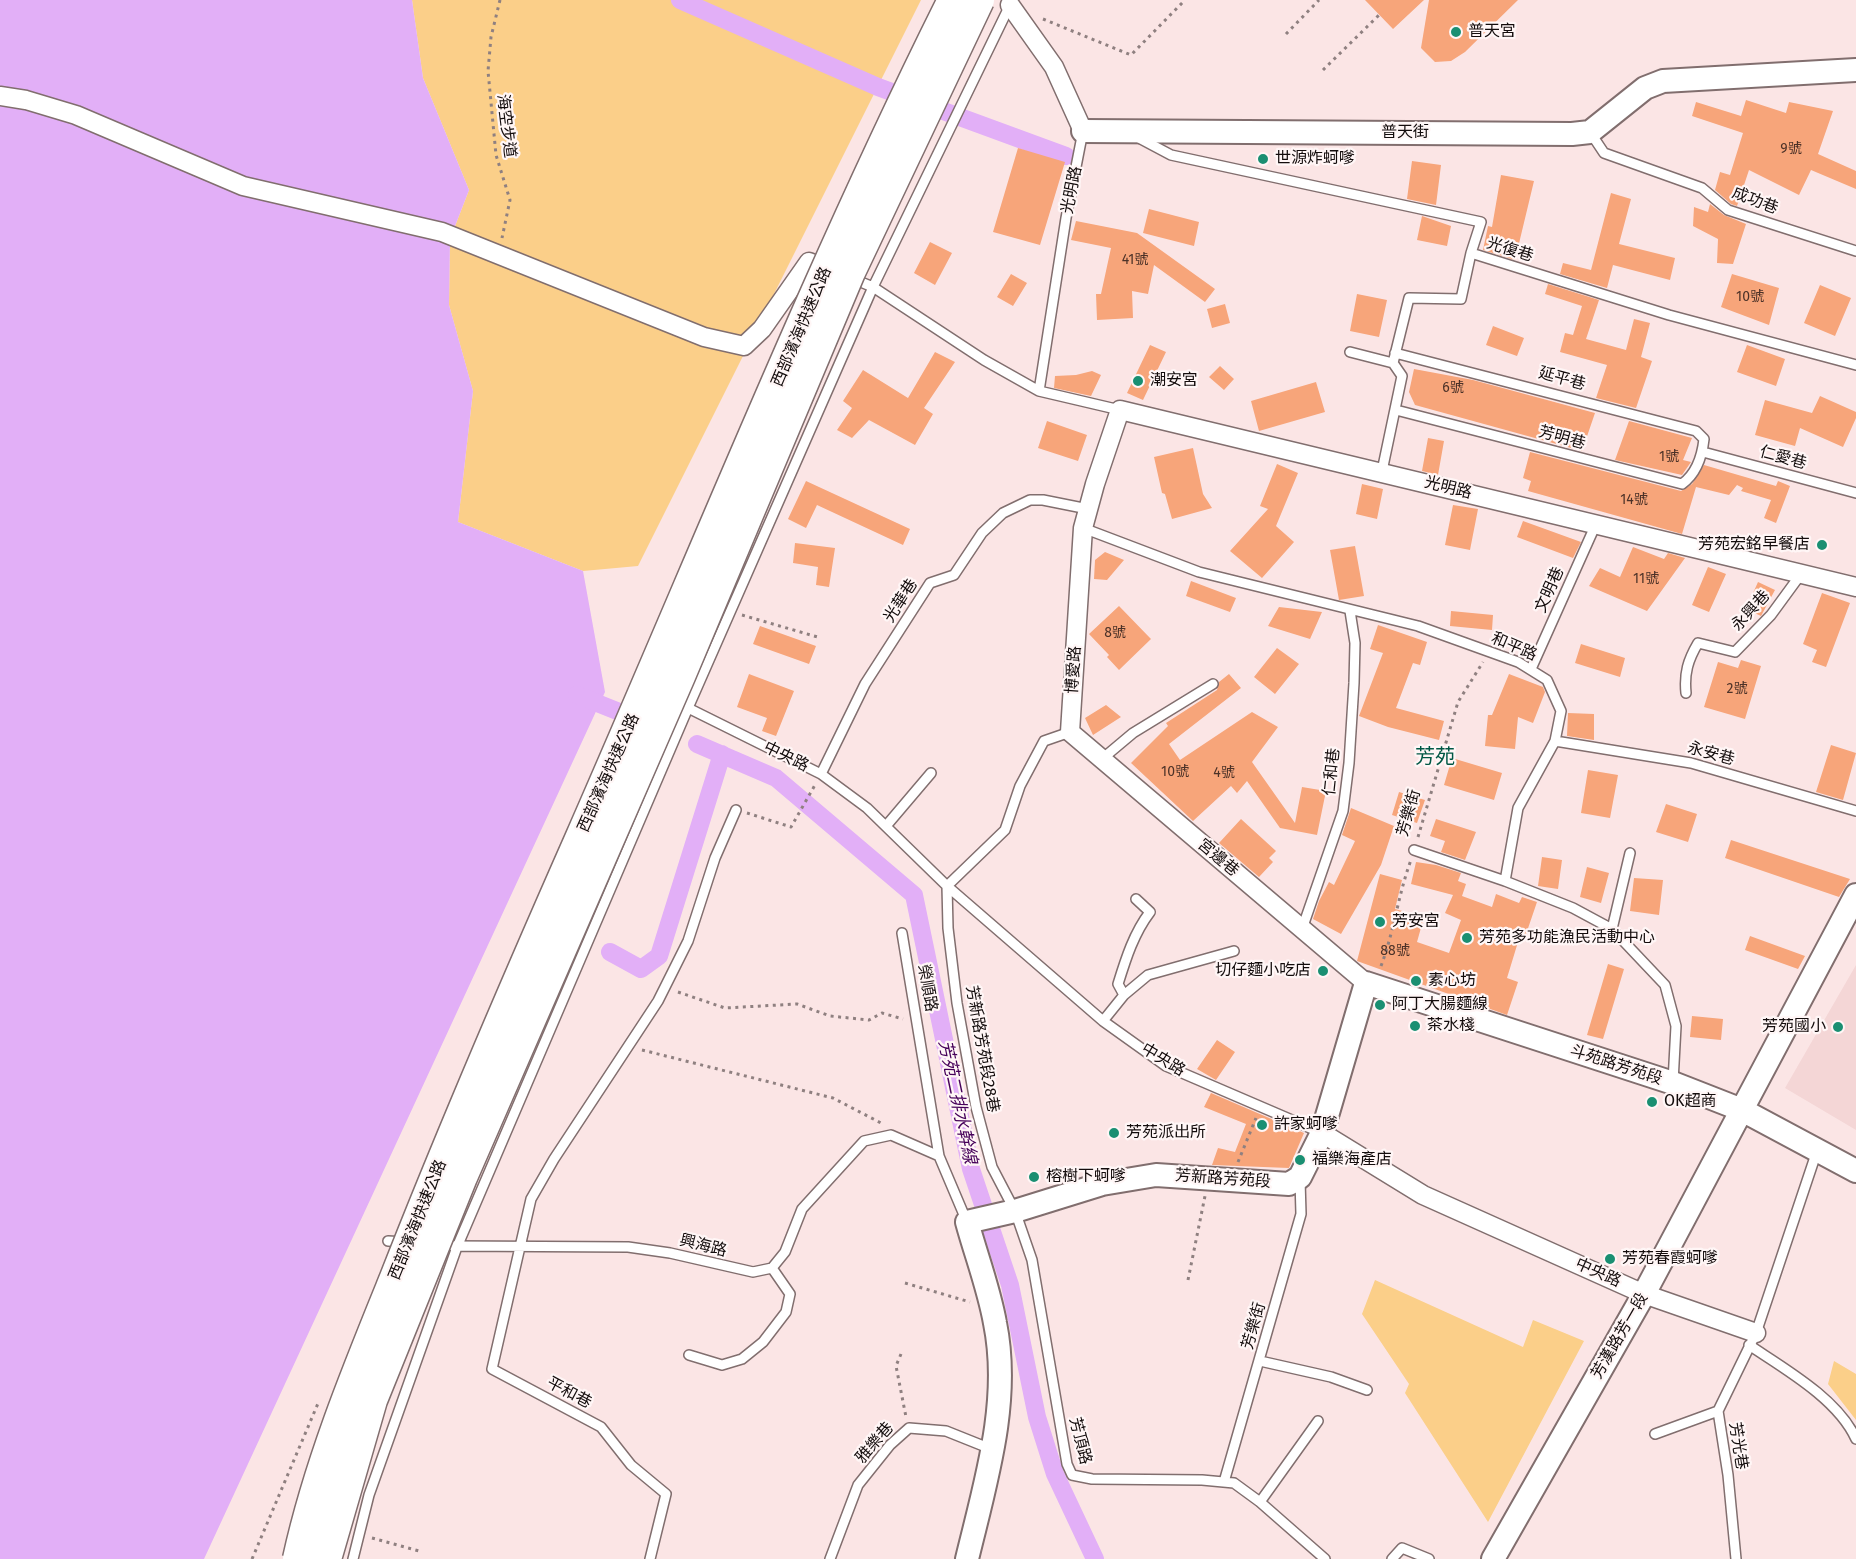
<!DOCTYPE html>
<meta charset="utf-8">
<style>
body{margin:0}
canvas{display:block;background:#fbe5e5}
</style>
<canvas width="1856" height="1559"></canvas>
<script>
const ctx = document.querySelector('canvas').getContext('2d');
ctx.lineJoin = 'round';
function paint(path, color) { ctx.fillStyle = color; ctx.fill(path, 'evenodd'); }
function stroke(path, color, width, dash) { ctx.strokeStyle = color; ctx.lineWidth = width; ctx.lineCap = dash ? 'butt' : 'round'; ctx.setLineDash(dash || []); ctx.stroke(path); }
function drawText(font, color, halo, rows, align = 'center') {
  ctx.font = font + ' "Fira Sans","Noto Sans TC",sans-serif'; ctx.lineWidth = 4.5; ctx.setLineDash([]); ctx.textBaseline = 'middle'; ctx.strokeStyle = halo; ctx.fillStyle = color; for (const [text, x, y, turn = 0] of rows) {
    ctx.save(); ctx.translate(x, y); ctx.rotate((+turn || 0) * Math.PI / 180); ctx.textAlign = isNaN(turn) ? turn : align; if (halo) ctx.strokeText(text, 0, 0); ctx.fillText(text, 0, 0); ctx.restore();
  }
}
const built = new Path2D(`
 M1856 965V1130L1785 1088Z`);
const green = new Path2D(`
 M412 0H921L638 566 583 571 458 522 473 391 449 305 450 239 469 190 423 78Z
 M1375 1280 1523 1347 1533 1320 1584 1341 1488 1522 1405 1393 1409 1384 1362 1314Z
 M1834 1361 1856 1374V1420L1828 1384Z`);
const water = new Path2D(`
 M0 0H412L423 78 469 190 450 239 449 305 473 391 458 522 583 571 605 692 204 1559H0Z`);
const canal = new Path2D(`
 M680 0 878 87 1066 156
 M577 695 617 711
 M697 744 776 778 914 895 971 1169 1010 1285 1037 1417 1055 1474 1095 1559
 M610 952 641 969 659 956 722 754`);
const building = new Path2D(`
 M1365 0H1424L1393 29Z
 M1429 0H1518L1465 52 1451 61 1435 62 1421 48Z
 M1746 100 1786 113 1789 102 1833 111 1818 154 1856 171V189L1811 170 1799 195 1749 170 1737 206 1731 204 1715 190 1720 172 1730 175 1743 133 1692 116 1696 102 1741 116Z
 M1018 148 1065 162 1040 245 993 232Z
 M1412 161 1441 165 1436 205 1407 199Z
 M1501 175 1534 181 1515 260 1483 250 1488 226 1492 227Z
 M1611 193 1631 199 1619 244 1675 258 1670 280 1613 265 1607 288 1560 274 1563 263 1591 270Z
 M1710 204 1724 215 1746 224 1733 264 1717 263 1718 239 1693 226 1694 207 1708 212Z
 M1149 209 1199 222 1194 246 1143 233Z
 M1422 216 1451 226 1447 246 1417 240Z
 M1076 221 1137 233 1215 289 1205 302 1154 265 1148 294 1132 291 1133 318 1097 320 1096 294H1101L1111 248 1071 240Z
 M930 242 952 253 935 285 914 273Z
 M1011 274 1027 283 1013 306 997 297Z
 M1732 274 1779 288 1769 325 1721 307Z
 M1548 284 1599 300 1586 339 1626 350 1634 319 1650 323 1641 357 1652 361 1636 408 1596 398 1607 365 1560 352 1565 333 1573 335 1582 306 1545 294Z
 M1820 285 1851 298 1835 336 1804 323Z
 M1357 294 1387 300 1379 337 1350 331Z
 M1225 304 1230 323 1212 328 1207 309Z
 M1493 326 1524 338 1517 356 1486 345Z
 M1150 345 1166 352 1143 400 1127 393Z
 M1747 345 1785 359 1776 386 1737 372Z
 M935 352 955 362 924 408 933 414 915 445 869 420 852 438 837 430 852 408 843 401 863 370 908 398Z
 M1220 366 1234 379 1224 390 1209 377Z
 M1414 369 1473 380 1595 413 1582 451 1415 405 1409 392Z
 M1092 371 1101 375 1091 396 1054 388 1055 376 1076 375Z
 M1316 382 1325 412 1259 431 1251 401Z
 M1820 396 1856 412V418L1843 447 1800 428 1795 446 1755 435 1765 400 1812 413Z
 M1047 421 1087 435 1078 461 1038 448Z
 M1629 421 1692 438 1683 460 1691 462 1682 475 1615 460Z
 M1428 438 1444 441 1438 475 1422 471Z
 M1193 448 1203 494 1212 508 1172 519 1165 494 1162 493 1154 457Z
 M1530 452 1681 491 1692 484 1704 465 1776 486 1778 481 1790 486 1776 523 1764 518 1771 500 1741 491 1743 488 1737 485 1729 495 1696 487 1682 534 1528 491 1531 481 1523 478Z
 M1277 464 1298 473 1276 526 1294 542 1262 578 1230 551 1268 509 1260 506Z
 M806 481 910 529 903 545 817 505 806 528 788 519Z
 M1362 484 1383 489 1377 519 1356 514Z
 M1453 505 1478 509 1470 550 1445 545Z
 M1523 521 1581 542 1573 558 1517 537Z
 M795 543 835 548 829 587 816 585 818 567 793 563Z
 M1355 546 1364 596 1339 600 1330 550Z
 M1633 547 1664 559 1668 553 1685 558 1647 611 1589 586 1600 568 1620 577Z
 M1105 552 1124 560 1107 580 1094 579 1095 560Z
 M1708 567 1726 574 1709 612 1692 605Z
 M1191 581 1236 598 1230 612 1186 596Z
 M1758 582 1775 590 1761 616 1746 609Z
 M1822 593 1850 603 1826 667 1812 662 1817 650 1803 644Z
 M1119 606 1151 639 1119 670 1107 657 1109 655 1089 634Z
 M1279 607 1322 612 1310 639 1268 626Z
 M1451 611 1493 615 1492 630 1450 626Z
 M1378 625 1427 642 1420 665 1413 663 1396 708 1444 721 1439 740 1388 727 1359 716 1383 653 1370 649Z
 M760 626 816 646 809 664 753 644Z
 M1581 644 1625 658 1620 677 1575 663Z
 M1277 648 1299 664 1275 694 1254 677Z
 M1741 660 1761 666 1745 719 1704 707 1718 662 1738 668Z
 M749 674 794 691 776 736 762 731 767 718 737 707Z
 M1229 674 1241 688 1169 744 1180 760 1252 712 1278 727 1252 762 1295 823 1302 787 1326 791 1317 835 1280 828 1247 781 1237 793 1231 786 1193 821 1131 763 1168 726 1166 723 1217 690 1219 682Z
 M1509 674 1543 687 1545 692 1533 723 1518 717 1515 749 1485 746 1488 715H1492Z
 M1106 705 1121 717 1093 735 1085 718Z
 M1568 713 1594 714V740L1567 736Z
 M1831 745 1856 753 1843 800 1816 792Z
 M1452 758 1502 773 1494 800 1444 785Z
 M1588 770 1618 775 1610 818 1581 813Z
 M1399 792 1425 800 1417 823 1392 815Z
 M1666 804 1697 814 1688 842 1656 832Z
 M1351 808 1394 826 1381 865 1341 934 1313 919 1319 901 1329 882 1334 885 1355 841 1342 835Z
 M1241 819 1276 851 1269 858 1273 862 1259 877 1219 843Z
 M1436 819 1476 832 1465 860 1441 852 1445 841 1430 836Z
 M1731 840 1850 879 1839 897 1725 858Z
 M1542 857 1562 860 1558 889 1538 886Z
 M1416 862 1436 865 1461 873 1458 881 1466 884 1462 896 1492 907 1496 894 1519 903 1522 897 1537 902 1523 943 1518 942 1507 978 1518 982 1507 1015 1357 961 1380 874 1402 880 1395 909 1424 917 1417 942 1449 953 1461 920 1445 913 1453 895 1411 884Z
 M1587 867 1609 873 1601 903 1580 897Z
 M1634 878 1663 880 1659 915 1630 911Z
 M1750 936 1805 956 1798 969 1745 950Z
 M1608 964 1624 969 1603 1039 1587 1035Z
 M1692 1016 1723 1019 1721 1040 1690 1037Z
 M1217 1040 1235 1052 1216 1080 1197 1069Z
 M1211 1093 1304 1133 1289 1168 1212 1165 1218 1148 1235 1152 1246 1124 1204 1107Z`);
const path = new Path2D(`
 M500 0 491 37 488 71 496 155 510 200 502 238
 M1043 19 1131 55 1185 0
 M1286 34 1319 0
 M1323 70 1379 15
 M742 615 821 638
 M747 813 791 827 815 785
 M1418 837 1458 702 1483 662
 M1381 966C1394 932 1398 895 1411 860
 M678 992 725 1008 797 1004 830 1016 869 1020 882 1013 903 1019
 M642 1050 833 1098 881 1123
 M1238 1162 1256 1118
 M1188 1280 1205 1196
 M905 1283 970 1302
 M901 1354 896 1366 906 1417
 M372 1538 419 1551
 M252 1559 319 1401`);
const service = new Path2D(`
 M1590 132 1604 153 1702 188 1728 210 1856 251
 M1139 138 1171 155 1481 222 1471 253 1669 315 1856 365
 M851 278 873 287 984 360 1039 391 1120 410
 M1350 352 1393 363 1409 298 1461 299 1471 253
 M1395 353 1696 431 1704 439C1702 457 1696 474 1682 484L1396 410
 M1039 391 1066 218 1083 131
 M1703 452 1856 493
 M1382 471 1402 376 1393 363
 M1083 528 1199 572 1418 626 1518 662 1547 680 1561 711 1555 741 1518 808 1505 881 1573 908 1612 929 1665 985 1676 1026 1673 1082
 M1531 669 1596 524
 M1686 693C1684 673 1688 660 1698 643L1735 652 1771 615 1801 574
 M684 706 821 774 867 808 947 886 1103 1021 1166 1066 1322 1133
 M1070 732 1044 741 1020 786 1005 830 947 886 948 928 957 1003 976 1107 992 1167 1015 1211 1032 1260 1067 1464 1072 1475 1092 1479 1202 1480 1234 1483 1260 1502 1325 1559
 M1555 741 1691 763 1856 811
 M1102 759 1133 733 1213 684
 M821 774 865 684 930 583 954 575 982 533 1003 513 1030 500H1043L1088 509
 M886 826 931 773
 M1414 850 1505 881
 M1302 929 1343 811 1349 763 1354 683 1355 643 1350 611
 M1612 929 1630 853
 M902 933 939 1156 967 1222
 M1124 995 1148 975 1234 951
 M1103 1021 1124 995 1118 984C1126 958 1134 933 1150 912L1136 899
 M388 1241 406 1242
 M453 1246 628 1247 670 1253 753 1272 772 1268 785 1252 802 1209 864 1141 891 1135 939 1156
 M1749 1345C1785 1369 1838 1399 1856 1439
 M689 1355 722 1365 742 1359 763 1342 786 1312 790 1294 772 1268
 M1260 1361 1331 1377 1367 1390
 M1655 1434 1718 1411
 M1224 1482 1301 1214 1300 1180
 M1260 1502 1318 1421
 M353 1559 369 1495 457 1247 688 708 873 287 1010 5
 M650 1559 666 1494 631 1465 601 1427 492 1369 531 1199 554 1159 658 1001 688 941 715 858 736 810
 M830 1559 858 1485 890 1445 909 1428 946 1431 991 1449
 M1392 1559 1402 1548 1429 1559
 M1736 1559 1728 1475 1718 1411 1756 1333 1817 1151`);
const minor = new Path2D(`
 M1010 5 1054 67 1083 131
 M0 96 26 100 76 115 243 186 442 232 704 337 744 346 762 329 809 262 814 264
 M1366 983 1070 732 1083 528 1095 484 1120 410 1856 587
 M1322 1133 1423 1195 1644 1294 1756 1333`);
const tertiary = new Path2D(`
 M1083 131 1572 134 1590 132 1645 88 1663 81 1856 70
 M967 1559C985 1484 1011 1402 995 1323 989 1289 976 1255 967 1222L1015 1211 1102 1184 1156 1175 1289 1184 1300 1177 1322 1133 1366 983 1673 1083 1742 1110 1856 1171
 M1493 1559 1644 1294 1856 895`);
const trunkBridge = new Path2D(`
 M298 1559C319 1463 358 1369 395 1278 453 1130 516 984 580 839 703 559 816 274 953 0
 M326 1559 372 1400 462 1177 680 676 850 272 979 0`);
const markers = [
 [1456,32,6,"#1a8f72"],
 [1263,159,6,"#1a8f72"],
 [1138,381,6,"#1a8f72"],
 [1822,545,6,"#1a8f72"],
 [1380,922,6,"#1a8f72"],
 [1467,938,6,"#1a8f72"],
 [1323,971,6,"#1a8f72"],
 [1416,981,6,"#1a8f72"],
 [1380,1005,6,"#1a8f72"],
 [1415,1026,6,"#1a8f72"],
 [1838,1027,6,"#1a8f72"],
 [1652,1102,6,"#1a8f72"],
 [1262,1125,6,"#1a8f72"],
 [1114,1133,6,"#1a8f72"],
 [1300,1160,6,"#1a8f72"],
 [1034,1177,6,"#1a8f72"],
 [1610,1259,6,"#1a8f72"]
];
const numberNames = [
 ["9號",1791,149],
 ["41號",1135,260],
 ["10號",1750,297],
 ["6號",1453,388],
 ["1號",1669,457],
 ["14號",1634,500],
 ["11號",1646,579],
 ["8號",1115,633],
 ["2號",1737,689],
 ["10號",1175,772],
 ["4號",1224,773],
 ["88號",1395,951]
];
const poiNames = [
 ["普天宮",1468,32],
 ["世源炸蚵嗲",1275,159],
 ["潮安宮",1150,381],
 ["芳苑宏銘早餐店",1810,545,"right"],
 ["芳安宮",1392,922],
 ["芳苑多功能漁民活動中心",1479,938],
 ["切仔麵小吃店",1311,971,"right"],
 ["素心坊",1428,981],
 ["阿丁大腸麵線",1392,1005],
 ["茶水棧",1427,1026],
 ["芳苑國小",1826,1027,"right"],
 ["OK超商",1664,1102],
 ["許家蚵嗲",1274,1125],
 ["芳苑派出所",1126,1133],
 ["福樂海產店",1312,1160],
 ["榕樹下蚵嗲",1046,1177],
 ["芳苑春霞蚵嗲",1622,1259]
];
const streetNames = [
 ["海空步道",506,126,83],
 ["普天街",1405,133],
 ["光明路",1072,190,-79],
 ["成功巷",1755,201,21],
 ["光復巷",1510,250,17],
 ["西部濱海快速公路",802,327,-67],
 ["延平巷",1562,379,15],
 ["芳明巷",1562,438,15],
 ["仁愛巷",1783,458,15],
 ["光明路",1448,488,14],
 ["文明巷",1550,590,-66],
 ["光華巷",901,601,-57],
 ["永興巷",1751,611,-48],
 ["和平路",1514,647,23],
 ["博愛路",1074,670,-86],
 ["永安巷",1711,754,15],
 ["中央路",786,757,26],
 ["仁和巷",1332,772,-84],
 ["西部濱海快速公路",609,773,-66],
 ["芳樂街",1409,813,-74],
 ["宮邊巷",1218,858,40],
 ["榮順路",927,988,80],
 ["芳新路芳苑段28巷",982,1049,80],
 ["中央路",1163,1060,31],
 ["斗苑路芳苑段",1616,1065,18],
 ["芳新路芳苑段",1223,1179,4],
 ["西部濱海快速公路",418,1220,-68],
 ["興海路",703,1246,14],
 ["中央路",1598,1273,24],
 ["芳樂街",1254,1326,-74],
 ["芳漢路芳一段",1620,1336,-60],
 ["平和巷",569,1393,28],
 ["芳頂路",1080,1441,76],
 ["雅樂巷",875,1443,-49],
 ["芳光巷",1738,1446,81]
];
const waterNames = [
 ["芳苑二排水幹線",957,1102,78]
];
const quarterNames = [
 ["芳苑",1435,757]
];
paint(built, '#f4d6d6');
paint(green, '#fbcf89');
paint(water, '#e2aff7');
stroke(canal, '#e2aff7', 18);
paint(building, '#f7a57a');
stroke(service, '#816e6e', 12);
stroke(minor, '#816e6e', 21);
stroke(tertiary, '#816e6e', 26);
stroke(path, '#8f8080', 3, [3, 4.5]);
stroke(service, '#fff', 9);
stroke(minor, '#fff', 18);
stroke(tertiary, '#fff', 22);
stroke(trunkBridge, '#816e6e', 33, []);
stroke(trunkBridge, '#fff', 30);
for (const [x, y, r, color] of markers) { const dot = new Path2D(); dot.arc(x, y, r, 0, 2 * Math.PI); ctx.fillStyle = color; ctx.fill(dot); stroke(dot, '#fff6f6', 2); }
drawText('14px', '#4c3228', null, numberNames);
drawText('16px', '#130c0c', '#fff6f6', poiNames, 'left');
drawText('16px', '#130c0c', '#fff6f6', streetNames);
drawText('italic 18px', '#46015a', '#fff6f6', waterNames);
drawText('20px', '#005744', '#fff6f6', quarterNames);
</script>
